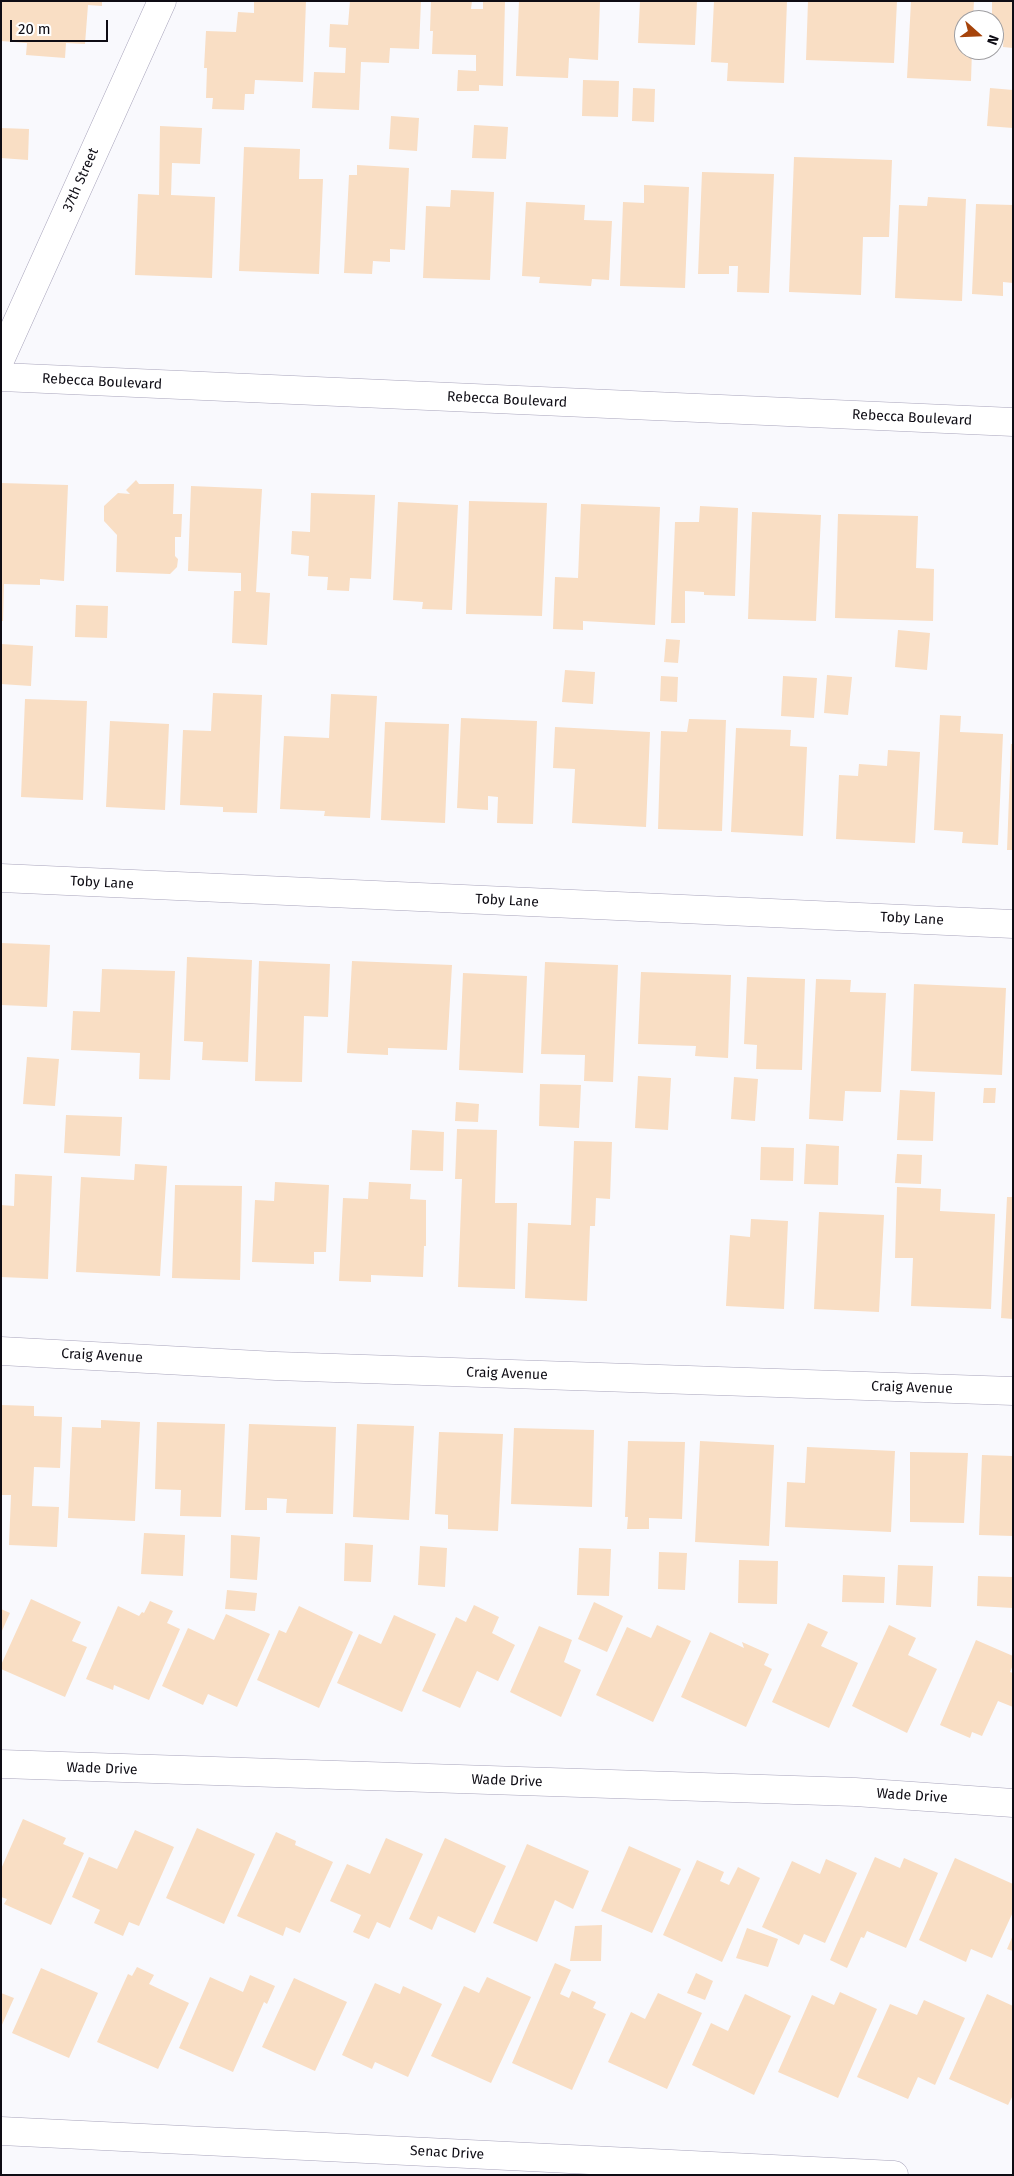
<!DOCTYPE html>
<style>
body{margin:0}
#map{position:relative;width:1014px;height:2176px;overflow:hidden;background:#f9f9fd;font-family:"Fira Sans",sans-serif}
canvas{display:block}
.frame{position:absolute;inset:0;border:2px solid #0e0c14;pointer-events:none}
.north{position:absolute;left:954px;top:10px;width:50px;height:50px;box-sizing:border-box;background:#fff;border:1px solid #9f9ea1;border-radius:50%;rotate:110deg;font-size:14px;font-weight:700;line-height:20px;text-align:center;color:#0e0c14}
.north::after{content:'';display:block;margin:auto;width:18px;height:22px;background:#a6430a;clip-path:polygon(50% 0,100% 100%,50% 72%,0 100%)}
.scale{position:absolute;left:10px;top:20px;width:98px;height:22px;box-sizing:border-box;border:2px solid #0e0c14;border-top:0;padding-left:6px;font-size:15px;line-height:18px;white-space:nowrap;color:#0e0c14;-webkit-text-stroke:4px #fff;paint-order:stroke}
</style>
<div id="map">
<canvas width="1014" height="2176"></canvas>
<div class="frame"></div>
<div class="north">N</div>
<div class="scale">20 m</div>
</div>
<script>
const ctx = document.querySelector('canvas').getContext('2d');
ctx.lineJoin = 'round';
function paint(path, color) { ctx.fillStyle = color; ctx.fill(path, 'evenodd'); }
function stroke(path, color, width, dash) { ctx.strokeStyle = color; ctx.lineWidth = width; ctx.lineCap = dash ? 'butt' : 'round'; ctx.setLineDash(dash || []); ctx.stroke(path); }
function drawText(font, color, halo, rows, align = 'center') {
  ctx.font = font + ' "Fira Sans",sans-serif'; ctx.lineWidth = 4; ctx.setLineDash([]); ctx.textBaseline = 'middle'; ctx.strokeStyle = halo; ctx.fillStyle = color; for (const [text, x, y, turn = 0] of rows) {
    ctx.save(); ctx.translate(x, y); ctx.rotate((+turn || 0) * Math.PI / 180); ctx.textAlign = isNaN(turn) ? turn : align; if (halo) ctx.strokeText(text, 0, 0); ctx.fillText(text, 0, 0); ctx.restore();
  }
}
const building = new Path2D(`
 M2 1H102V6L88 5 85 44 66 43 65 58 26 55 27 43 1 41Z
 M254 1H306L303 82 255 80 254 94H245L244 110 212 109 213 98H206L207 68H204L206 31 236 32 238 12 254 13Z
 M350 1H421L419 49 390 48 389 63 361 62 359 110 312 108 314 72 345 73 346 48 329 47 330 24 348 25Z
 M431 1H472L471 9H483V1H505L503 86 479 85V91H457L458 70 476 71V55L432 54 433 31H430Z
 M519 1H600L598 60 569 58 568 78 516 76Z
 M640 1H697L695 45 638 43Z
 M714 1H787L784 83 727 81 728 63 711 62Z
 M808 1H897L894 63 806 60Z
 M911 1H974L973 20H964V50H972L971 81 907 78Z
 M992 1H1013V48L1003 47 1004 31H994V20H992Z
 M583 80 619 81 618 117 582 116Z
 M633 88 655 89 654 122 632 121Z
 M990 88 1013 90V128L987 126Z
 M391 116 419 118 417 151 389 149Z
 M474 125 508 127 506 159 472 158Z
 M160 126 202 128 200 164 172 163 171 195 215 197 212 278 135 275 138 194 159 195Z
 M1 128 29 129 28 160 1 158Z
 M244 147 300 149 299 179H323L319 274 239 271Z
 M794 157 892 160 889 237H863L861 295 789 292Z
 M357 165 409 168 405 250 390 249V262L373 261 372 274 344 273 349 175H357Z
 M702 172 774 174 769 293 737 292 738 266H729V274H698Z
 M644 185 689 187 685 288 620 286 623 202 644 203Z
 M451 190 494 192 490 280 423 278 426 206 450 207Z
 M928 197 966 199 962 301 895 298 899 205 927 206Z
 M526 202 585 205 584 220 612 221 609 280 592 279 591 286 539 283 540 277 522 276Z
 M976 204 1013 205V283L1003 282V296L972 294Z
 M136 480 139 484H174L173 514H182L181 537H175V556L178 559 177 567 170 574 116 572 117 535 104 521V506L118 493 130 494 126 490Z
 M1 483 68 485 64 581 40 579V585L4 584 3 621H1Z
 M191 486 262 489 256 592 270 593 267 645 232 643 234 591H241V573L188 571Z
 M311 493 375 495 371 579 350 578 349 591 327 590 328 577 308 576 309 556 291 554 292 531 310 532Z
 M469 501 547 503 542 616 466 614Z
 M398 502 458 505 452 610 422 609 423 602 393 600Z
 M581 504 660 507 655 625 583 621V630L553 629 555 577 578 578Z
 M700 506 738 508 735 596 704 595V592L685 591V623H671L675 522H699Z
 M752 512 821 515 816 621 748 619Z
 M838 514 918 516 916 568 934 569 933 621 835 618Z
 M76 605 108 606 107 638 75 637Z
 M898 630 930 633 927 670 895 667Z
 M666 639 680 640 678 663 664 662Z
 M1 644 33 646 31 686 1 684Z
 M565 670 595 672 593 704 562 702Z
 M827 675 852 677 848 715 824 713Z
 M661 676 678 677 677 702 660 701Z
 M783 676 817 678 814 718 781 716Z
 M213 693 262 695 257 813 223 812V807L180 805 183 730 211 731Z
 M331 694 377 696 370 818 324 816 325 811 280 809 284 736 329 738Z
 M25 699 87 701 83 800 21 797Z
 M940 715 961 716 960 732 1003 734 998 845 962 843 963 832 934 830Z
 M461 718 537 721 533 824 497 823 498 797 488 796V810L457 808Z
 M689 719 726 720 722 831 658 829 661 731 687 732Z
 M110 721 169 724 165 810 106 807Z
 M385 722 449 724 445 823 381 820Z
 M555 727 650 732 646 827 572 823 575 769 553 768Z
 M736 728 791 730 790 746 807 747 803 836 731 832Z
 M1011 744H1013V850H1007Z
 M888 750 920 752 915 843 836 839 839 775 858 776 859 764 887 766Z
 M1 943 50 945 47 1007 1 1005Z
 M187 957 252 960 248 1062 202 1060 203 1042 184 1041Z
 M259 961 330 964 328 1017 304 1016 302 1082 255 1081Z
 M352 961 452 965 447 1050 388 1048V1055L347 1053Z
 M545 962 618 965 613 1082 584 1081 585 1055 541 1054Z
 M102 969 175 971 170 1080 139 1079 140 1053 71 1050 73 1011 100 1012Z
 M641 972 731 975 728 1058 695 1056 696 1046 638 1044Z
 M463 973 527 976 523 1073 459 1070Z
 M747 977 805 979 802 1070 756 1069 757 1045 744 1044Z
 M816 979 851 980 850 992 886 993 881 1092 845 1091 843 1121 809 1119Z
 M914 984 1006 988 1002 1075 911 1071Z
 M27 1057 59 1059 55 1106 23 1104Z
 M638 1076 671 1078 668 1130 635 1128Z
 M734 1077 758 1079 755 1121 731 1119Z
 M540 1084 581 1085 579 1128 539 1126Z
 M984 1088H996L995 1103H983Z
 M900 1090 935 1092 933 1141 897 1140Z
 M456 1102 479 1104 478 1122 455 1121Z
 M66 1115 122 1117 120 1156 64 1153Z
 M457 1129 497 1130 495 1203H517L515 1289 458 1287 462 1179H455Z
 M412 1130 444 1132 443 1171 410 1170Z
 M574 1141 612 1142 610 1199 596 1198 595 1226H590L587 1301 525 1298 528 1223 571 1225Z
 M806 1144 839 1146 838 1185 804 1184Z
 M761 1147 794 1148 793 1181 760 1180Z
 M897 1154 922 1155 921 1184 895 1183Z
 M135 1164 167 1166 160 1276 76 1272 81 1177 134 1180Z
 M15 1174 52 1176 48 1279 1 1277V1205L14 1206Z
 M275 1182 329 1185 326 1252H314V1264L252 1262 255 1200 274 1201Z
 M369 1182 411 1184 410 1199 426 1200V1246H424L423 1277 371 1275V1282L339 1281 343 1198 368 1199Z
 M175 1185 242 1186 240 1280 172 1278Z
 M897 1187 941 1189 940 1211 995 1214 991 1309 911 1306 913 1258H895Z
 M1007 1197H1013V1319L1001 1318Z
 M819 1212 884 1215 879 1312 814 1309Z
 M751 1219 788 1221 784 1309 726 1306 730 1235 750 1237Z
 M1 1405 34 1406V1416L62 1417 60 1468 34 1467 32 1506 59 1507 57 1547 9 1545 11 1495H1Z
 M101 1420 140 1422 135 1521 68 1518 72 1427 101 1428Z
 M157 1422 225 1424 221 1517 180 1516 181 1490 155 1489Z
 M249 1424 336 1427 333 1514 286 1513 287 1499 267 1498V1510H245Z
 M357 1424 414 1426 409 1520 353 1517Z
 M514 1428 594 1430 592 1507 511 1504Z
 M439 1432 503 1434 498 1531 448 1529V1515L435 1514Z
 M628 1441 685 1442 682 1519 649 1518V1529H627L628 1517H625Z
 M700 1441 774 1445 769 1546 695 1542Z
 M807 1447 895 1451 891 1532 785 1527 787 1482 805 1483Z
 M910 1452 968 1453 964 1523 910 1522Z
 M982 1455 1013 1456V1536L979 1535Z
 M144 1533 185 1535 183 1576 141 1574Z
 M231 1535 260 1537 257 1580 230 1578Z
 M345 1543 373 1545 371 1582 344 1581Z
 M420 1546 447 1548 445 1587 418 1585Z
 M579 1548 611 1549 609 1596 577 1595Z
 M659 1552 687 1553 685 1590 658 1589Z
 M739 1560 778 1561 777 1604 738 1603Z
 M898 1565 933 1566 931 1607 896 1605Z
 M843 1575 885 1577 884 1603 842 1602Z
 M978 1576 1013 1577V1608L977 1606Z
 M227 1590 257 1593 255 1611 225 1609Z
 M31 1599 81 1622 72 1641 87 1647 65 1697 1 1669V1665Z
 M150 1601 173 1611 167 1623 180 1629 149 1700 114 1685 113 1690 86 1679 118 1606 139 1616 142 1612 144 1613Z
 M594 1602 623 1616 607 1652 578 1639Z
 M474 1605 499 1617 492 1633 515 1645 498 1681 477 1671 460 1708 422 1691 456 1617 466 1622Z
 M299 1606 353 1632 319 1708 257 1680 279 1630 286 1633Z
 M1 1609 10 1613 1 1633Z
 M226 1614 270 1634 237 1707 208 1694 203 1705 162 1686 188 1628 214 1640Z
 M394 1615 436 1634 402 1712 337 1683 359 1634 381 1644Z
 M808 1623 828 1632 821 1646 858 1663 829 1728 772 1702Z
 M657 1625 691 1641 653 1722 596 1695 627 1627 651 1638Z
 M889 1625 916 1638 908 1655 937 1669 907 1733 852 1706Z
 M539 1626 572 1640 564 1662 581 1670 561 1717 510 1692Z
 M710 1632 744 1648 742 1642 769 1654 764 1665 772 1669 746 1727 681 1697Z
 M976 1640 1013 1656V1665L1010 1672 1013 1673V1707L998 1701 982 1736 972 1732 970 1738 940 1725Z
 M23 1819 66 1838 63 1844 84 1853 51 1925 4 1904 7 1899 1 1897V1869Z
 M197 1828 255 1854 224 1924 166 1898Z
 M135 1830 174 1847 139 1926 129 1922 123 1936 94 1923 100 1910 72 1897 89 1857 117 1869Z
 M276 1832 296 1841 295 1845 333 1862 300 1933 286 1927 283 1936 237 1916Z
 M386 1838 423 1854 390 1928 377 1922 369 1939 353 1932 361 1915 330 1901 347 1864 370 1874Z
 M445 1838 506 1866 475 1933 438 1916 432 1930 409 1919Z
 M527 1844 589 1871 573 1909 555 1900 537 1942 493 1923Z
 M629 1846 681 1869 652 1933 601 1911Z
 M875 1857 900 1868 904 1858 938 1873 906 1948 867 1931 864 1938 861 1937 847 1968 830 1960Z
 M955 1858 1013 1884V1912L992 1958 971 1949 966 1962 919 1940Z
 M826 1859 857 1873 825 1943 804 1934 799 1945 762 1927 792 1861 820 1874Z
 M697 1860 724 1872 720 1881 729 1885 738 1867 760 1878 722 1962 663 1935Z
 M602 1925 601 1961H570L575 1926Z
 M747 1928 778 1939 768 1967 736 1958Z
 M1013 1935V1951L1007 1949Z
 M555 1963 571 1970 560 1994 569 1998 572 1991 596 2002 593 2008 606 2014 572 2090 512 2063Z
 M137 1967 154 1975 149 1984 189 2003 158 2069 97 2042 128 1974 132 1976Z
 M41 1968 98 1993 69 2058 12 2033Z
 M696 1973 713 1981 705 2000 687 1993Z
 M250 1975 275 1986 267 2004 264 2002 233 2072 179 2048 210 1977 243 1992Z
 M487 1977 531 1997 491 2083 431 2056 464 1986 479 1993Z
 M294 1978 347 2002 315 2071 262 2047Z
 M375 1983 400 1994 403 1986 442 2004 408 2077 375 2062 372 2069 342 2055Z
 M840 1992 877 2009 838 2098 778 2072 812 1995 834 2005Z
 M1 1993 14 1998 1 2027Z
 M658 1993 702 2013 667 2089 608 2062 631 2012 645 2019Z
 M745 1994 791 2016 754 2095 692 2065 711 2023 728 2031Z
 M987 1994 1013 2006V2095L1008 2105 949 2079Z
 M924 2000 965 2018 935 2085 918 2077 908 2099 857 2077 890 2004 917 2015Z`);
const minor = new Path2D(`
 M1 358 162 1
 M1 377 1013 422
 M1 878 1013 924
 M1 1351 276 1366 1013 1391
 M1 1764 855 1792 1013 1803
 M1 2131 894 2175`);
const streetNames = [
 ["37th Street",81,180,-66],
 ["Rebecca Boulevard",102,382,3],
 ["Rebecca Boulevard",507,400,3],
 ["Rebecca Boulevard",912,418,3],
 ["Toby Lane",102,883,3],
 ["Toby Lane",507,901,3],
 ["Toby Lane",912,919,3],
 ["Craig Avenue",102,1356,3],
 ["Craig Avenue",507,1374,2],
 ["Craig Avenue",912,1388,2],
 ["Wade Drive",102,1769,2],
 ["Wade Drive",507,1781,2],
 ["Wade Drive",912,1796,4],
 ["Senac Drive",447,2153,3]
];
paint(building, '#f9dec4');
stroke(minor, '#a8a4bb', 29);
stroke(minor, '#fff', 28);
drawText('14px', '#0e0c14', '#fff', streetNames);
</script>
